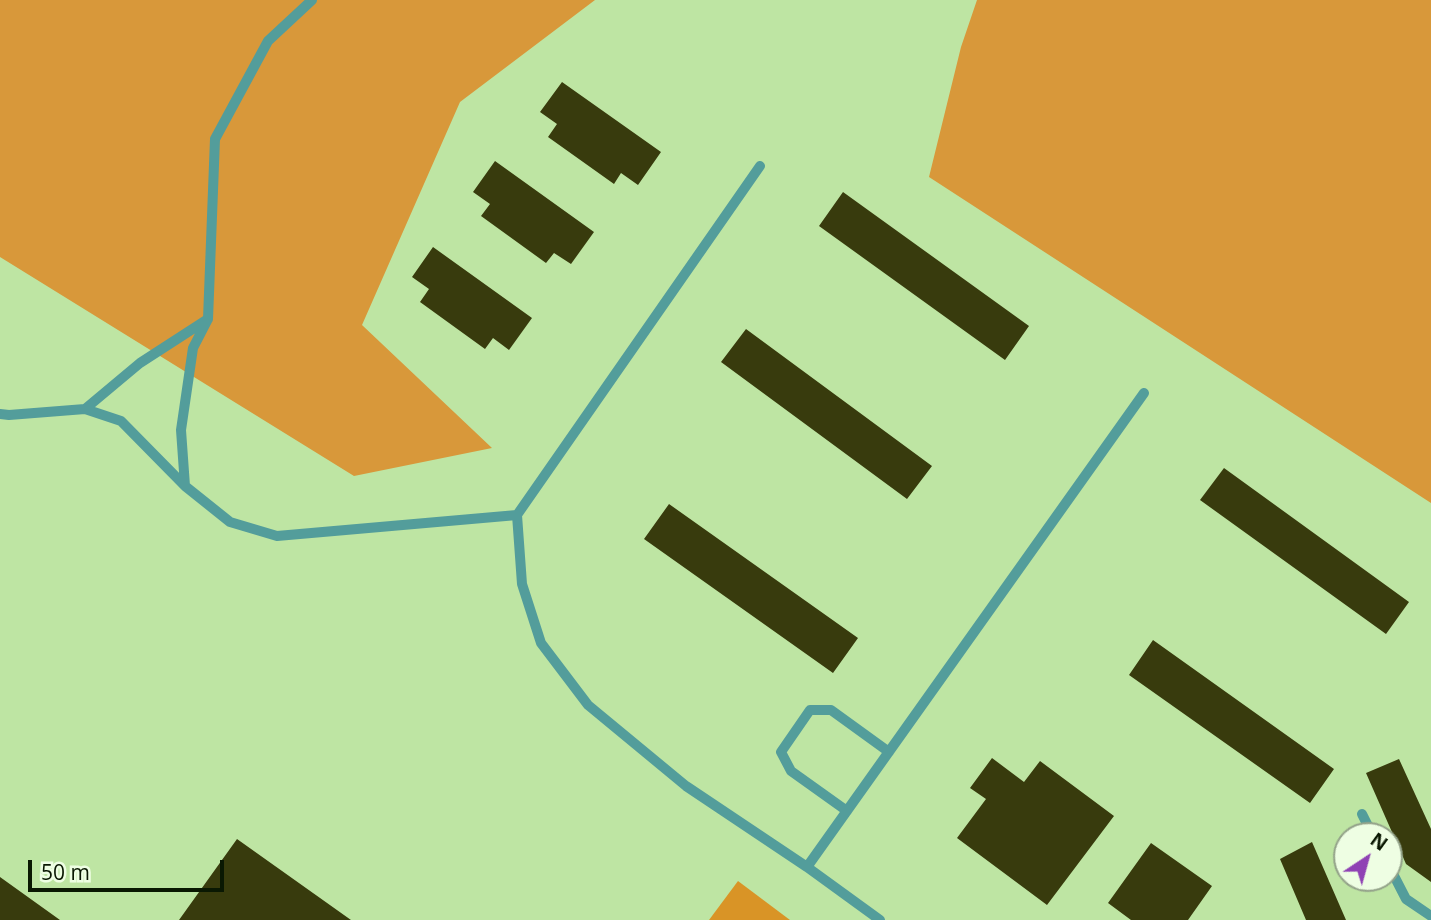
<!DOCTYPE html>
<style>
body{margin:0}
#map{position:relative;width:1431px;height:920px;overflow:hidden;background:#bee5a3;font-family:"Open Sans",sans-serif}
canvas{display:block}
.north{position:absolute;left:1333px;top:822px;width:70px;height:70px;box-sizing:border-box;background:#eefee3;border:2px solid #93a289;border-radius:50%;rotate:36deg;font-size:19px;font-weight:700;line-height:28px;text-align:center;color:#0a1802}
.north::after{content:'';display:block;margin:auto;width:24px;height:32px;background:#8f42b4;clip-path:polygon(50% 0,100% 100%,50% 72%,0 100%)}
.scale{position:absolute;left:28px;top:860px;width:196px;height:32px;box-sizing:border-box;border:4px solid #0a1802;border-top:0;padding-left:9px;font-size:21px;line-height:24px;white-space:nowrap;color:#0a1802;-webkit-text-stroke:5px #eefee3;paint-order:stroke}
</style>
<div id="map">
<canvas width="1431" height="920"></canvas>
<div class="north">N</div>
<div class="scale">50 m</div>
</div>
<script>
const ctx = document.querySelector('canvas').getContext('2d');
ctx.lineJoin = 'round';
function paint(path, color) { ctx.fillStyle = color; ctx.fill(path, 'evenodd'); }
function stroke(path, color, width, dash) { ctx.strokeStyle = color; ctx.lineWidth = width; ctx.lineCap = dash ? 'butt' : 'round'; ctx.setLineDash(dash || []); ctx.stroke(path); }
const green = new Path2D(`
 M738 881 790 920H709Z`);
const forest = new Path2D(`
 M0 0H595L460 102 362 325 492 448 354 476 0 257Z
 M977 0H1431V503L929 177 961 47Z`);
const building = new Path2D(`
 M562 82 661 152 638 185 621 173 614 184 548 137 557 124 540 112Z
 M495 161 594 232 571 264 554 253 546 263 481 216 490 204 473 192Z
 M843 192 1029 326 1005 360 819 226Z
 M433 247 532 318 509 350 493 338 485 349 420 302 429 289 412 277Z
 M746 329 932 466 907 499 721 362Z
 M1224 468 1409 602 1386 634 1200 500Z
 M669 504 858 638 833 673 644 539Z
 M1153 640 1334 769 1310 803 1129 675Z
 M992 758 1024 782 1040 761 1114 816 1047 905 957 838 986 799 970 788Z
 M1399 759 1431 829V882L1406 864 1366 773Z
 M237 839 351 920H179Z
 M1312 842 1346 920H1306L1280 859Z
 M1151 843 1212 886 1188 920H1131L1108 903Z
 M0 877 60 920H0Z`);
const lane = new Path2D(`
 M208 319 193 348 181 430 185 486 230 522 277 536 517 515 522 584 541 643 588 705 686 786 807 867 880 920
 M85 409 121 421 185 486
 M0 414 9 415 85 409 140 363 208 319 215 139 268 41 312 0
 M517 515 760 166
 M847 811 791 771 781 752 810 710H831L889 752
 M1362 814 1373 836
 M1389 866 1406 899 1431 916
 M807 867 1144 393`);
paint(green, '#d99426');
paint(forest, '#d8983a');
paint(building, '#383b0d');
stroke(lane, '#539d9b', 10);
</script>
